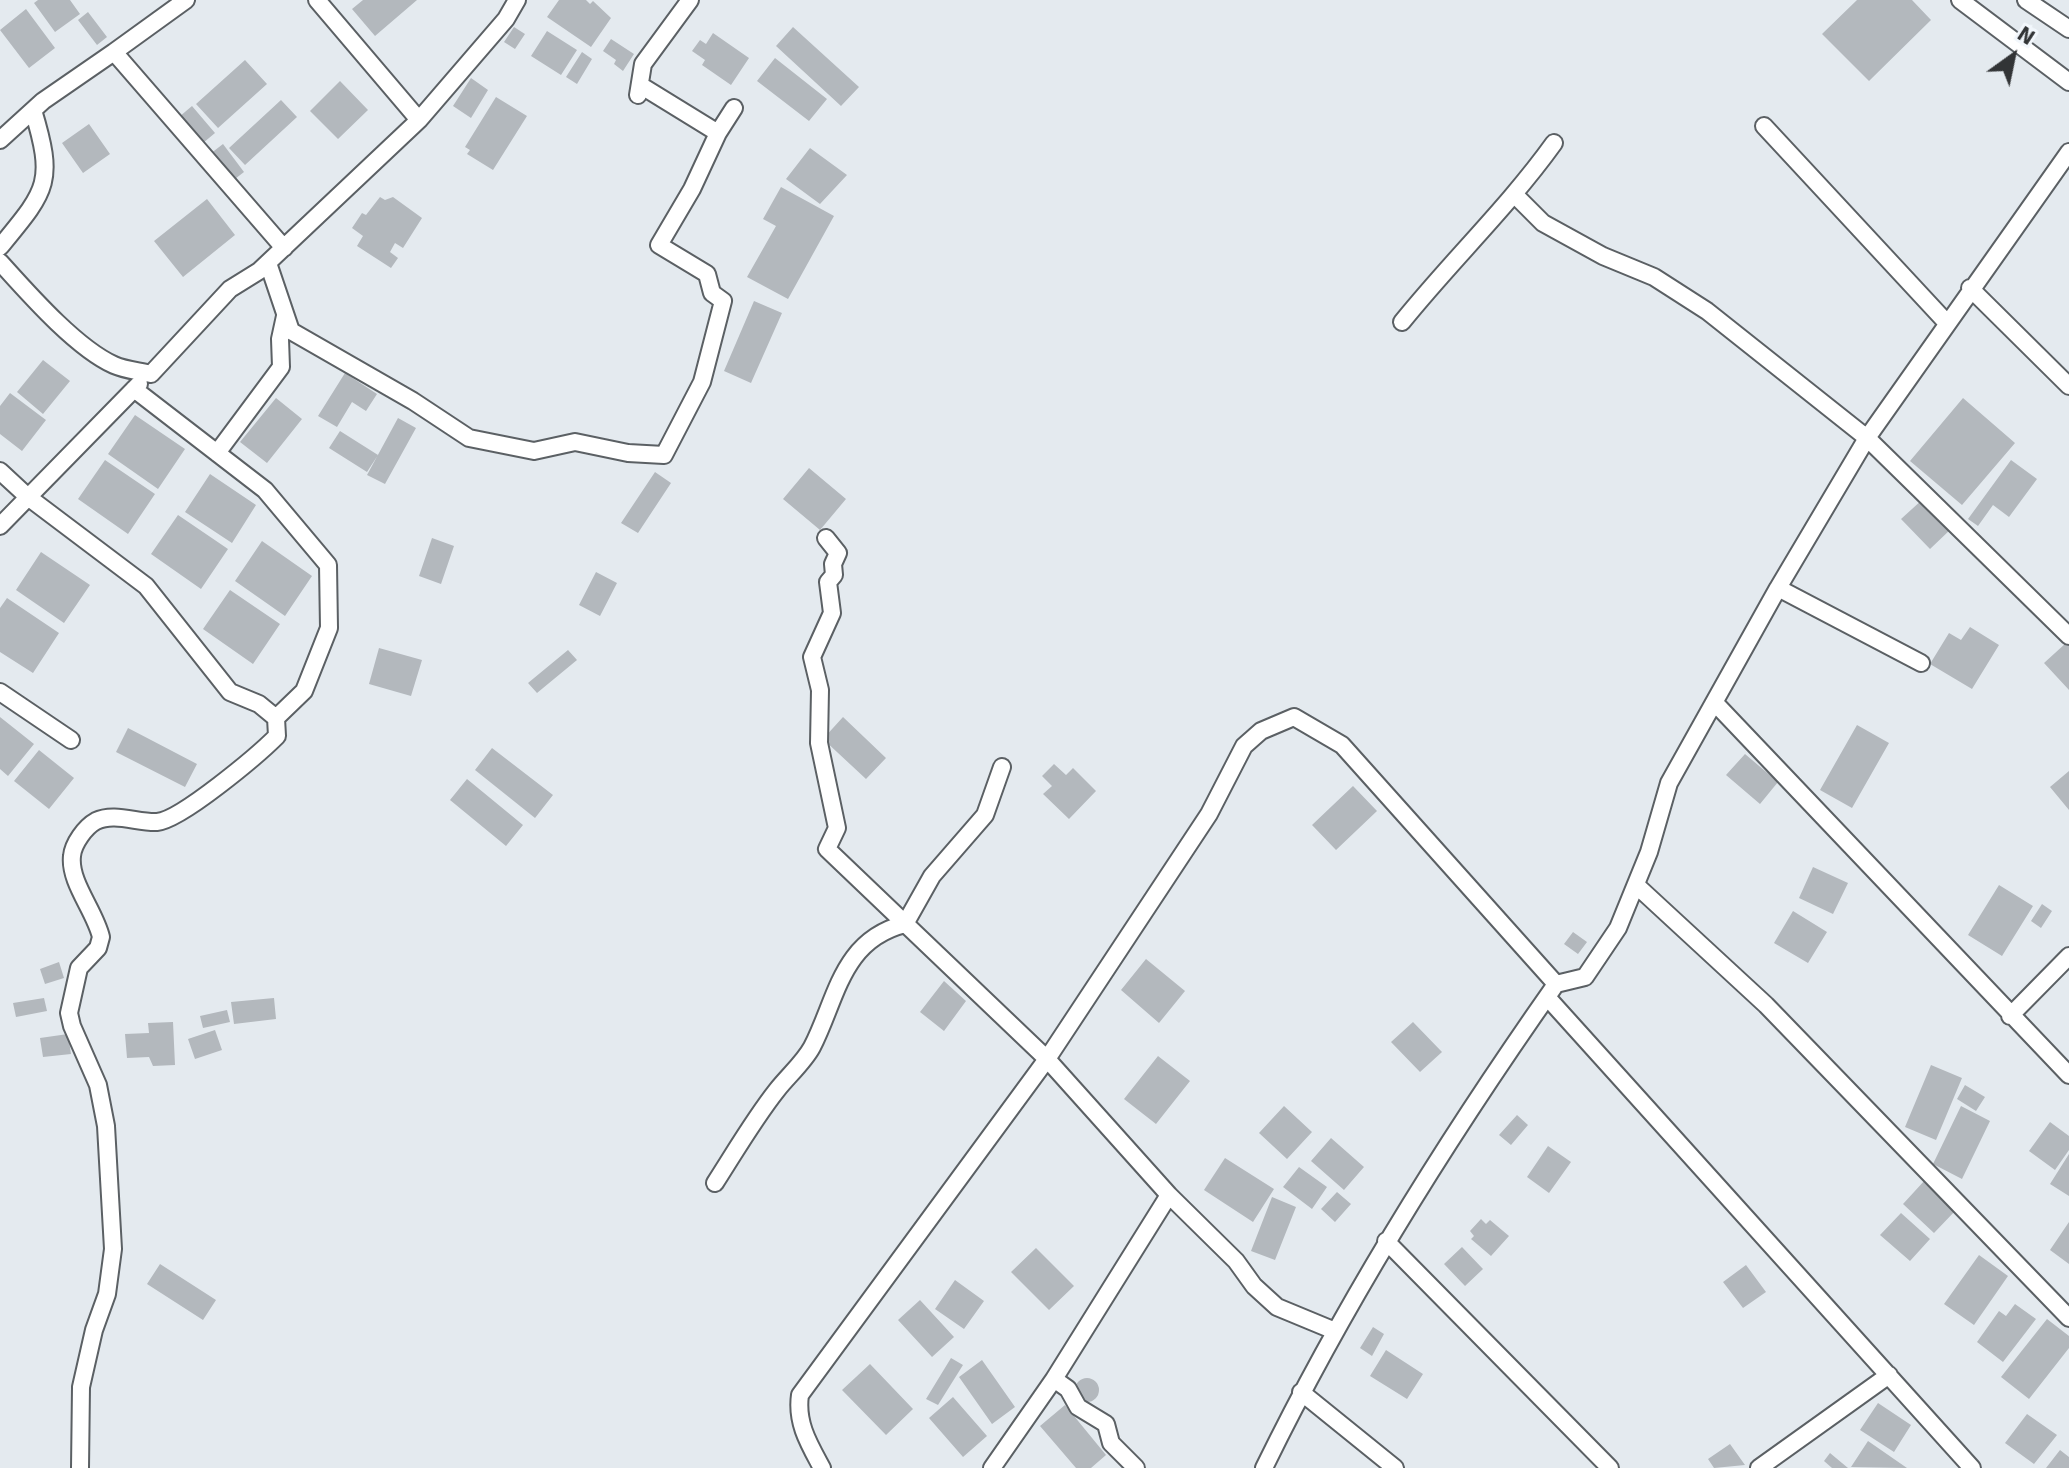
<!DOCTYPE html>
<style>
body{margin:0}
#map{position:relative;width:2069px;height:1468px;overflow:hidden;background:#e4eaef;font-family:Signika,sans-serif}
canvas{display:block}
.north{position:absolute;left:1973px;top:16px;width:80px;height:80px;-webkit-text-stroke:6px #f2f7fc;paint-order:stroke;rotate:33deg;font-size:22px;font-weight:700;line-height:32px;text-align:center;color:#323436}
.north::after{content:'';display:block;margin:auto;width:28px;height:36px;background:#323436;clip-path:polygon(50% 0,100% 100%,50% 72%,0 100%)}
</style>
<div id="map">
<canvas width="2069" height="1468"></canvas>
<div class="north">N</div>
</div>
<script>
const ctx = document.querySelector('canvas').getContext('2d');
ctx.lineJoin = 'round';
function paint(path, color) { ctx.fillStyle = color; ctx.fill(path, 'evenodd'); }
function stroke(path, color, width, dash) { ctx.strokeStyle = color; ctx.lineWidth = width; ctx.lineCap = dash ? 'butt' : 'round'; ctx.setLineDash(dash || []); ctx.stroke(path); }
const building = new Path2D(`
 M38 0H70L80 14 55 32 34 3Z
 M363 0H417L375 36 352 9Z
 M559 0H586L590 4 593 1 611 18 591 47 547 17Z
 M1857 0H1912L1931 20 1869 81 1822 34Z
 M26 9 55 48 29 68 0 30Z
 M88 12 107 37 97 45 78 20Z
 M514 27 525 34 515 49 504 42Z
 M793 27 859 87 841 106 776 46Z
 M547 31 577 50 561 75 531 56Z
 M713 33 749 58 731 85 702 65 705 60 692 51 700 40 706 44Z
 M611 39 634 54 623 71 614 64 616 60 603 51Z
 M582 52 592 59 577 84 566 77Z
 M775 58 827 99 809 121 757 81Z
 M245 60 267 84 218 128 196 104Z
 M471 78 488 90 471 118 453 106Z
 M340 81 368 110 338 139 310 111Z
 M496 97 527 116 493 170 467 154 470 150 465 147Z
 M281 100 297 117 245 165 229 148Z
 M192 106 215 133 203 143 179 117Z
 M89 124 110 154 83 173 62 143Z
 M223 144 244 172 231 182 210 154Z
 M810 148 847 175 820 204 786 179Z
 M781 187 834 216 788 299 747 277 776 226 763 219Z
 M380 197 385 200 393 197 422 218 403 248 395 243 390 252 398 258 391 268 357 246 363 236 352 228 362 213 366 215Z
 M207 199 235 235 183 277 154 241Z
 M754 301 782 313 751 383 724 371Z
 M43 360 70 381 43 414 17 392Z
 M345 373 377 394 366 411 352 402 337 427 318 416Z
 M10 393 46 420 22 451 0 434V406Z
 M276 398 302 419 267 463 240 442Z
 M1963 398 2015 443 1962 505 1910 461Z
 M135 415 185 449 158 489 108 454Z
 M398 418 416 428 385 484 367 475Z
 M340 431 378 455 367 472 329 448Z
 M105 460 155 494 128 534 78 499Z
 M2011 460 2037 479 2009 517 1993 505 1978 526 1968 519Z
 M809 468 846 499 820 530 783 499Z
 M655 472 671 483 638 533 621 523Z
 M210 474 256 505 232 543 185 512Z
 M1923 499 1951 529 1930 549 1901 519Z
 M178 515 228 549 201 589 151 554Z
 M432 538 454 546 441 584 419 576Z
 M262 541 312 576 285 616 235 581Z
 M41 552 90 585 64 623 16 590Z
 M596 572 617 583 600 616 579 605Z
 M230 590 280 624 253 664 203 629Z
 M7 598 59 633 33 673 0 652V608Z
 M1970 627 1999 645 1972 689 1930 664 1949 633 1961 640Z
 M2066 643 2069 646V690L2044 663Z
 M379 648 422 660 411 696 369 684Z
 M568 650 577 660 537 693 528 683Z
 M0 717 34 744 8 776 0 769Z
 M843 717 886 758 866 779 823 739Z
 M1857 725 1889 743 1852 808 1820 790Z
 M128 728 197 764 185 787 116 752Z
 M492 748 553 795 535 818 475 770Z
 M39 750 74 778 49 809 14 781Z
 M1745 754 1778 782 1760 804 1726 775Z
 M1054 764 1066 775 1073 768 1096 791 1069 819 1043 794 1052 786 1042 776Z
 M2069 771V810L2050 787Z
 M467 779 523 825 506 846 450 800Z
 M1353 786 1377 811 1336 850 1312 825Z
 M1813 867 1848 883 1833 914 1799 898Z
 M1999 885 2033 906 2002 956 1968 935Z
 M2042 904 2052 911 2041 928 2031 921Z
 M1793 911 1827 932 1808 963 1774 943Z
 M1573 932 1587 942 1578 954 1564 944Z
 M1146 959 1185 991 1159 1023 1121 990Z
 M59 962 64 978 45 984 40 969Z
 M944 981 966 1001 944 1031 920 1012Z
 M44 998 47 1011 16 1017 13 1003Z
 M274 998 276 1019 234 1024 231 1002Z
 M227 1010 230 1022 203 1028 200 1016Z
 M173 1022 175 1065 153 1066 149 1057 127 1058 125 1034 149 1033 148 1023Z
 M1413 1022 1442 1052 1420 1072 1391 1042Z
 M215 1030 222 1050 195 1059 188 1039Z
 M68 1034 71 1054 43 1057 40 1038Z
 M1158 1056 1190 1081 1156 1124 1124 1099Z
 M1931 1065 1962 1078 1936 1140 1905 1127Z
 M1965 1085 1985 1097 1976 1111 1957 1099Z
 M1284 1106 1312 1132 1287 1159 1259 1133Z
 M1961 1106 1990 1121 1962 1179 1933 1164Z
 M1517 1115 1528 1125 1511 1145 1499 1135Z
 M2050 1122 2069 1136V1150L2055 1170 2029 1151Z
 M1331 1138 1364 1167 1344 1190 1311 1161Z
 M1548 1146 1571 1162 1549 1193 1527 1177Z
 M2069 1154V1196L2050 1184Z
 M1225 1158 1274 1189 1253 1222 1204 1190Z
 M1299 1167 1327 1187 1312 1209 1283 1187Z
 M1925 1180 1956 1210 1934 1233 1903 1204Z
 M1337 1192 1351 1204 1335 1222 1321 1209Z
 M1272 1197 1296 1207 1275 1260 1251 1251Z
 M1901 1213 1930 1239 1910 1261 1880 1235Z
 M1481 1219 1486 1224 1490 1220 1509 1236 1491 1256 1471 1239 1474 1236 1470 1231Z
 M2069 1222V1264L2050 1250Z
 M1462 1247 1483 1269 1465 1286 1444 1264Z
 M1036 1248 1074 1286 1049 1310 1011 1272Z
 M1979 1255 2008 1276 1974 1325 1944 1304Z
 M160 1264 216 1300 203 1320 147 1284Z
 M1746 1265 1766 1292 1743 1308 1723 1282Z
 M955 1280 984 1301 964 1329 935 1309Z
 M920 1300 954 1337 932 1357 898 1320Z
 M2015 1304 2036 1319 2003 1362 1977 1342 1999 1311 2006 1316Z
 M2047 1319 2069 1336V1348L2029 1399 2001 1377Z
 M1373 1327 1384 1334 1372 1356 1360 1348Z
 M1386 1350 1423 1374 1407 1399 1370 1376Z
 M951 1358 963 1365 938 1405 926 1399Z
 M982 1360 1015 1407 992 1424 959 1377Z
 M870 1364 913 1409 886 1435 842 1390Z
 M1075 1390a12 12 0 1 1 24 0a12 12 0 1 1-24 0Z
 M953 1397 987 1436 963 1457 929 1418Z
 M1878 1403 1911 1425 1894 1452 1860 1430Z
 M1065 1405 1106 1455 1091 1468H1076L1040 1426Z
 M2027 1414 2057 1435 2034 1464 2005 1443Z
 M1868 1441 1907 1468 1851 1467Z
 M1730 1444 1745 1465 1714 1468 1708 1459Z
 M2060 1450 2069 1457V1468H2046Z
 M1830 1453 1848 1468H1832L1824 1461Z`);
const street = new Path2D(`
 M317 0 419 120
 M1960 0 2069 82
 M2026 0 2069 29
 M114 52 186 0
 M640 85 718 133 734 108
 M638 95 643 64 690 0
 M1764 126 1946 322
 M0 140 43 101 114 52 284 248
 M1516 196 1543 223 1603 256 1654 277 1707 311 1867 438 2069 636
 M0 247C47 190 55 183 33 110
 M0 262C28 293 76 348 114 365 125 370 139 371 151 374L230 289 259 271 419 120 506 19 517 0
 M268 263 291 331 413 401 469 438 534 451 575 442 628 453 664 455 702 382 723 301 712 293 707 274 659 245 692 189 718 133
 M1970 288 2069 386
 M1402 322C1452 260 1508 207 1554 143
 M134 389 265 490 328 565 329 628 304 691 276 718
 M217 453 281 367 280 339 285 316
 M0 471 28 497 146 586 230 692 259 704 276 718 277 736C258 755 181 820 157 822 138 823 114 812 96 821 85 827 73 844 72 856 69 882 95 911 101 937L98 948 79 968 69 1013 72 1026 98 1085 106 1126 113 1249 107 1294 94 1330 81 1387 80 1468
 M0 526 139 384
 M1778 588 1921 663
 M0 692 71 740
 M1715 703 2069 1075
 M1636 885 1766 1005 2069 1318
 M1547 997 1972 1468
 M2010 1016 2069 956
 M715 1183C735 1152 754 1119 777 1090 788 1076 804 1062 812 1047 837 999 841 940 905 924L932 876 985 815 1002 767
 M1169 1195 1047 1059 1209 814 1244 746 1261 731 1294 717 1342 745 1556 984
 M1386 1241 1610 1468
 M1054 1379 1169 1195 1236 1261 1254 1286 1277 1307 1335 1331
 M1301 1392 1395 1468
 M822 1468C809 1444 796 1423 800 1395L1047 1059 827 849 837 828 819 743 820 690 812 657 832 613 828 582 834 575 833 564 838 553 826 538
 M992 1468 1054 1379 1068 1389 1078 1407 1106 1424 1111 1443 1136 1468
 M1264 1468C1347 1298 1447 1139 1556 984L1585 977 1618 928 1649 852 1669 783 1778 588 1867 438 2069 152
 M1759 1468 1889 1375`);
paint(building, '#b3b8bd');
stroke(street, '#5b6064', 20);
stroke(street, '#fff', 16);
</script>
